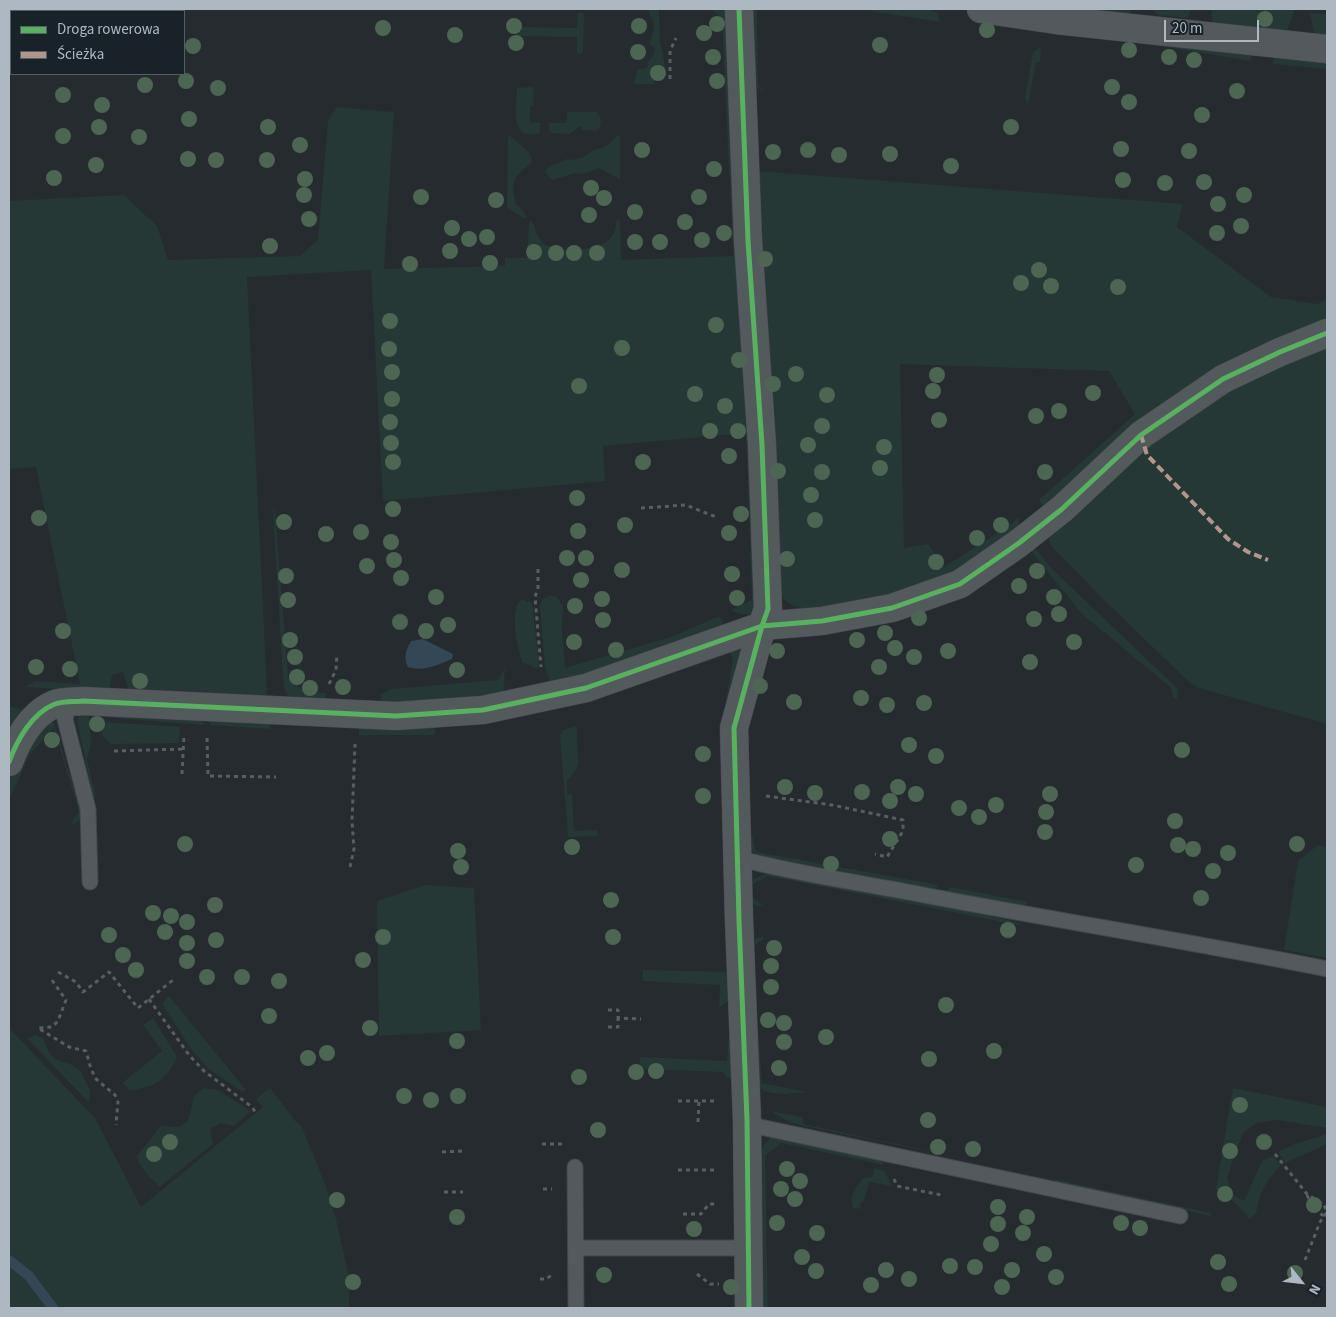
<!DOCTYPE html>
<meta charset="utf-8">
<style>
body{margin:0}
#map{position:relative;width:1336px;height:1317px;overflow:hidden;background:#252b2f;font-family:"Source Sans 3",sans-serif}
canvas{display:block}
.frame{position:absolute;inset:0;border:10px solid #adb8c2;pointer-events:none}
.legend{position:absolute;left:10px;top:10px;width:175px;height:65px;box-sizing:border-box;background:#192229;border:1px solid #545e66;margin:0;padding:6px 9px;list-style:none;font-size:15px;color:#adb8c2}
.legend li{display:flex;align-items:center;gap:10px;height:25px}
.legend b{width:25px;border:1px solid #545e66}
.north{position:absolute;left:1276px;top:1257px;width:50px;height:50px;-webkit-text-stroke:4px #192229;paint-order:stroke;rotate:119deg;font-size:14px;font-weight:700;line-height:20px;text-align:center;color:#adb8c2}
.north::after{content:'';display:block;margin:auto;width:18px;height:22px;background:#adb8c2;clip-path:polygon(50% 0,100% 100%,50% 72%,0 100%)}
.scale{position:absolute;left:1164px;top:20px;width:95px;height:22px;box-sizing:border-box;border:2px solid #adb8c2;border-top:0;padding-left:6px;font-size:15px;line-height:18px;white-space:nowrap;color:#adb8c2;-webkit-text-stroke:4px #192229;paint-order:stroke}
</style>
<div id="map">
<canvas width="1336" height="1317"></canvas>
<div class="frame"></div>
<ul class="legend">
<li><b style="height:6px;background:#56b35d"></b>Droga rowerowa</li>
<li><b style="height:6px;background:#b2968c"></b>Ścieżka</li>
</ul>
<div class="north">N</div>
<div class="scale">20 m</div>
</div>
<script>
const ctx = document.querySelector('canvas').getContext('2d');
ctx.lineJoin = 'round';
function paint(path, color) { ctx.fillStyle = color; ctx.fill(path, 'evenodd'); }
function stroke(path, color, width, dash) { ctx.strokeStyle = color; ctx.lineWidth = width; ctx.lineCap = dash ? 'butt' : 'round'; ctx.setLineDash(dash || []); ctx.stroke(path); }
const green = new Path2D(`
 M648 9H659L660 41 666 71H660L655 75 654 84H633L638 69 647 68 648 61 652 57 655 51 653 46 649 44C651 37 656 28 653 21 652 17 649 14 648 9Z
 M711 9H728L753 433 755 613C747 616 738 614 731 610L752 600 746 433 603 446 605 481 383 501 371 270 247 277 267 692 263 701 130 694 123 672 112 675 109 692 25 687 35 681 80 684 36 467 9 469V201L124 195 157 226 168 260 300 256 318 240 328 122 336 107 394 112 384 269 505 266V258H527L529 222 532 221C535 228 536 236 542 242 554 253 598 252 610 239 614 235 616 227 616 221L620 219 621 260 733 256 722 18Z
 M749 9H757L758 85 764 92 753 85Z
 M870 9H929L937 13 941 22 870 11Z
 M1075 9H1130L1131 16Z
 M1151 9H1192L1187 18 1158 15Z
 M1211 9H1295L1286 33 1213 24Z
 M578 12 584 13 583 52 581 54H577V37L516 36 517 27 577 28Z
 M1310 13 1327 14V42L1315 36Z
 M1110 38 1251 54V61Z
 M1041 47 1040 62H1036L1028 106 1025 98 1033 52Z
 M1274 55 1327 58V69L1273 64Z
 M532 87 534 91 533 106H530V122L541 123 539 134C535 134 530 135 526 134 511 129 517 100 517 88Z
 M567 112H597L601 119 600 128 595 131 583 130 580 126 569 134 552 133 549 129V123H566Z
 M508 134C516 143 532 149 532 162 514 179 510 176 516 204L523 211 526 216 525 219 507 208Z
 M617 135 620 136V179L599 168 583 174 575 173 552 180 545 172C547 164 559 164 566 159 577 162 586 156 594 150 596 149 600 149 602 148 608 145 613 141 617 135Z
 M757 171 1183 204 1177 227 1271 297 1317 304 1327 300V324L1140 425 1043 507 1039 500 1135 414 1109 371 900 364 904 548 928 544 944 567 1010 525 1019 517V526L1004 541 954 572 878 602 804 610 788 603 778 593Z
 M1327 344V724L1199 688 1191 684 1103 599 1052 547 1047 536 1138 451 1223 392Z
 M273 510H275L288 677 305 692 326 693 325 705 290 699 285 691 283 677Z
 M1033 547 1037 550 1050 567 1177 688 1178 694 1177 698H1174L1170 687 1082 614 1031 551Z
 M550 595 557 597 563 606 562 629 565 668 674 636 719 616 723 622 721 629 552 685 545 668 540 604 543 599Z
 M522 599 531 603 533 610 539 665 537 669 525 663 523 664C518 650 508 609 522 599Z
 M738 648 741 652 732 998 719 1008 720 985 643 981V970L728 972 724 816 725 706 733 658 727 649Z
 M505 668 503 696 384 707 380 695 391 689 498 680Z
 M9 706 22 710 17 724 9 741Z
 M83 710 203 716V725L89 716 91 745 87 759 96 798 93 796 77 720Z
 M210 717 269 721 270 729 210 725Z
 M103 722 180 727 179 743 111 744 102 736Z
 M51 723H54L81 812 82 818 72 826 73 819 79 812 54 728 30 754 9 800V783L13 774 42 729Z
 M359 725H434L435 735H359Z
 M577 726 578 764 576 770 567 781V793L572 795 574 831 597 830 598 836 568 837 560 735 564 730Z
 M752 835 756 852 939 885 936 889 757 855 749 848 747 838Z
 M1318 845 1327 848V958L1284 950 1298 861Z
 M772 873 945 906 1016 922 1024 926 768 876 753 884V898L765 907 754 905C748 896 749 889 752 880L763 875Z
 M425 885 474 888 481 1030 379 1036 377 901Z
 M950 887 1028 902 1024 906 947 891Z
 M762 937 765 938 754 946 756 1002 762 1083 807 1092C789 1093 768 1098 755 1084L751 946 755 939Z
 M169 996 246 1090 242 1092 209 1069 194 1053 162 1004Z
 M153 1018 177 1057C167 1079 155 1088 130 1090L122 1083 162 1051 143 1025Z
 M9 1028 95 1118 141 1207 263 1107 256 1099 270 1088 297 1123 301 1125 326 1186 336 1219 349 1277V1308H9Z
 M35 1035 43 1038 50 1054 57 1060 72 1065 81 1072 90 1091 89 1103 27 1038Z
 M729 1035 736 1044 738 1072 731 1079 725 1076 723 1072 640 1069V1057L727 1061Z
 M203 1088 218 1090 251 1111 234 1126 220 1123 210 1129 213 1144 160 1187 145 1172 136 1157 161 1126 179 1127 188 1121 194 1096Z
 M1233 1088 1327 1107V1128L1277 1120 1257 1123 1244 1132 1235 1153 1227 1179 1234 1196 1244 1201 1262 1161 1273 1156 1281 1165C1265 1183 1260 1190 1256 1214L1249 1219C1240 1206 1229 1198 1216 1189Z
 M771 1111 803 1117V1124L985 1163 799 1125 785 1120Z
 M1327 1134V1144L1285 1163 1278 1152 1295 1144Z
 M770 1138H779L880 1159 884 1165 781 1143 765 1156 768 1308H761L760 1159 763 1146Z
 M875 1168 884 1171 892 1186 869 1182 864 1201 861 1203 860 1209 853 1208C849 1196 856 1187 863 1178L872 1177Z
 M1053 1179 1211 1213V1216L1055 1182Z`);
const water = new Path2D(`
 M423 639 453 654 452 659C438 665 423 672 408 667 403 658 406 650 411 641Z`);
const stream = new Path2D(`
 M9 1260 29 1276 53 1308`);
const path = new Path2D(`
 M670 79V51L676 38
 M641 508 686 505 716 517
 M538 569V588L535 597 541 667
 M329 684 336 670 337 654
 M207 738 208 776 276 777
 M114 751 183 749
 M182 774 184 735
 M766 796 832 805 903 820V831L887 857 875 854
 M350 867 354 849 352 821 355 744
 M58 972 76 982 83 992 109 972 138 1008 173 980
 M52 980 66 1000 58 1021 52 1027 38 1028 69 1047 86 1051 91 1069 96 1079 115 1095 118 1102 116 1125
 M149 999 189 1055 204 1071 252 1107 256 1113
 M608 1010H618V1018L641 1019
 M608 1027H618V1018
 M678 1101H718
 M698 1122 699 1101
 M542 1144H566
 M442 1152 463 1151
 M1275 1154 1307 1194 1324 1205 1327 1212
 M678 1170H717
 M894 1179 897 1186 941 1195
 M543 1189H552
 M444 1192H463
 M1307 1195 1313 1209 1324 1216
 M683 1214H701L709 1204H718
 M1305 1260 1320 1222 1327 1212
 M697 1274 710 1284H719
 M540 1279H547L552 1274`);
const lane = new Path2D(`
 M69 702 65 719 88 809 90 882
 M737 858C793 873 851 881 908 892 1047 919 1188 941 1327 969
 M746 1124 1180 1216
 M575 1167 576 1308
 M576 1248H749`);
const street = new Path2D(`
 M739 9 748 241 762 445 768 609 762 626 734 728 739 920 747 1120 749 1308
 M981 9 1056 20 1327 49
 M9 762C17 740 32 713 55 704 63 701 75 702 83 701L396 716 483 710 586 688 762 626 822 621 892 608 960 584 1019 543 1062 509 1141 435 1223 379 1280 352 1327 333`);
const quiet = new Path2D(`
 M1141 435 1147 455 1228 539 1248 552 1268 560`);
const cycleway = new Path2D(`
 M739 9 748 241 762 445 768 609 762 626 734 728 739 920 747 1120 749 1308
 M9 762C17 740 32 713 55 704 63 701 75 702 83 701L396 716 483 710 586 688 762 626 822 621 892 608 960 584 1019 543 1062 509 1141 435 1223 379 1280 352 1327 333`);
const trees = [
 [1265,19],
 [717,24],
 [514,26],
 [639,26],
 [383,28],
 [987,30],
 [704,33],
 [455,35],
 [516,43],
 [880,45],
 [193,46],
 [1129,50],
 [638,52],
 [713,57],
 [1169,57],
 [1194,60],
 [658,73],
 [186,81],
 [717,81],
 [145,85],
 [1112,87],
 [218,88],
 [1237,91],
 [63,95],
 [1129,102],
 [102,105],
 [1202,115],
 [189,119],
 [99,127],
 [268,127],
 [1011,127],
 [63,136],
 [139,137],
 [300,145],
 [1121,149],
 [642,150],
 [808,150],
 [1189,151],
 [773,152],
 [890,154],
 [839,155],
 [188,159],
 [216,160],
 [267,160],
 [96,165],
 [951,166],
 [714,169],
 [54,178],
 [305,179],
 [1123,180],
 [1204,182],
 [1165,183],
 [591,188],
 [304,195],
 [1244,195],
 [421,197],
 [699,197],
 [604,198],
 [496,200],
 [1218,204],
 [635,212],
 [589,215],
 [309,219],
 [685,222],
 [1241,226],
 [452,228],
 [724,233],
 [1217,233],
 [487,237],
 [469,239],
 [702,240],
 [635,242],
 [660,242],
 [270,246],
 [450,251],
 [534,252],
 [556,253],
 [574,253],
 [597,253],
 [765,259],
 [490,263],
 [410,264],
 [1039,270],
 [1021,283],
 [1051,286],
 [1118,287],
 [390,321],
 [716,325],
 [622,348],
 [389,349],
 [739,360],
 [392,372],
 [796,374],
 [937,375],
 [773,384],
 [579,386],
 [933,391],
 [1093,393],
 [695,394],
 [827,395],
 [392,399],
 [725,406],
 [1059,411],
 [1036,416],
 [939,420],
 [390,422],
 [822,426],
 [710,431],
 [738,431],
 [391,443],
 [808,445],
 [884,447],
 [729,456],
 [393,462],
 [643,462],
 [880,468],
 [778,471],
 [822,472],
 [1045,472],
 [811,495],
 [577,498],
 [393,509],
 [741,514],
 [39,518],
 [815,520],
 [284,522],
 [625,525],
 [1001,525],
 [578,531],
 [361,532],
 [729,533],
 [326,534],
 [977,538],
 [391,542],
 [567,558],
 [586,558],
 [787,559],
 [394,560],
 [936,562],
 [367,566],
 [622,570],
 [1037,571],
 [732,574],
 [286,576],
 [401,578],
 [581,580],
 [1019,586],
 [436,597],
 [1054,597],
 [737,598],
 [602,599],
 [288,600],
 [575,606],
 [1059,614],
 [919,618],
 [1034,619],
 [603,620],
 [400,622],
 [448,625],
 [63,631],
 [426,631],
 [885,633],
 [290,640],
 [857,640],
 [574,642],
 [1074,642],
 [895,648],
 [616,650],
 [777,651],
 [948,651],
 [295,657],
 [914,657],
 [1030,662],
 [36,667],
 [879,667],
 [70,669],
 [457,670],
 [297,677],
 [140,681],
 [760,686],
 [343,687],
 [310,688],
 [861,698],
 [794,702],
 [924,703],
 [887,705],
 [97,724],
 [52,740],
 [909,745],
 [1182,750],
 [703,754],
 [936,756],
 [785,787],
 [898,787],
 [862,792],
 [815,793],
 [916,794],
 [1050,794],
 [703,796],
 [890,801],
 [996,805],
 [959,808],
 [1046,812],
 [979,817],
 [1175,821],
 [1045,832],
 [890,839],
 [185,844],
 [1297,844],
 [1178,845],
 [572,847],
 [1193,849],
 [458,851],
 [1228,853],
 [831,864],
 [1136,865],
 [461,867],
 [1213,871],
 [1201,898],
 [611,900],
 [215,905],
 [153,913],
 [171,916],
 [187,922],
 [1008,930],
 [165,932],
 [109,935],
 [383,937],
 [613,937],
 [216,940],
 [187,943],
 [774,948],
 [123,955],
 [363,960],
 [187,961],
 [771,966],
 [136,970],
 [207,977],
 [242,977],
 [279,981],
 [771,987],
 [946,1005],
 [269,1016],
 [768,1020],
 [784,1023],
 [370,1028],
 [826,1037],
 [457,1041],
 [784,1042],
 [994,1051],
 [327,1053],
 [308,1058],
 [929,1059],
 [779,1068],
 [656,1071],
 [636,1072],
 [579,1077],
 [404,1096],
 [458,1096],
 [431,1100],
 [1240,1105],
 [928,1120],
 [598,1130],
 [170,1142],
 [1264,1142],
 [938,1147],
 [973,1149],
 [1230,1151],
 [154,1154],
 [787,1169],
 [800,1181],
 [781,1189],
 [1225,1194],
 [795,1199],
 [337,1200],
 [1314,1205],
 [998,1207],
 [457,1217],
 [1027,1217],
 [777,1223],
 [1121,1223],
 [998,1224],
 [1140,1228],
 [694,1229],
 [817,1233],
 [1023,1233],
 [991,1244],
 [1044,1254],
 [802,1257],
 [1218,1262],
 [950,1266],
 [975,1267],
 [886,1270],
 [1012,1270],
 [816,1271],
 [1295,1273],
 [604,1275],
 [1056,1277],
 [909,1279],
 [353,1282],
 [1229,1284],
 [871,1285],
 [731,1287],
 [1002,1287]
];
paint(green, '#253836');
paint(water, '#334757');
stroke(stream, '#334757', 10);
stroke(lane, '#42474a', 17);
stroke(street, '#42474a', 29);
stroke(path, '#585e63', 3, [4, 4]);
stroke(lane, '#54595e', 15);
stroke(street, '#54595e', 28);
stroke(quiet, '#b2968c', 4, [8, 4]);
stroke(cycleway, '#56b35d', 5);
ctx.fillStyle = '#4d6653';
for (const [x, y] of trees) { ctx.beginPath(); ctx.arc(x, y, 8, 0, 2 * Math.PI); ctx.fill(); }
</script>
